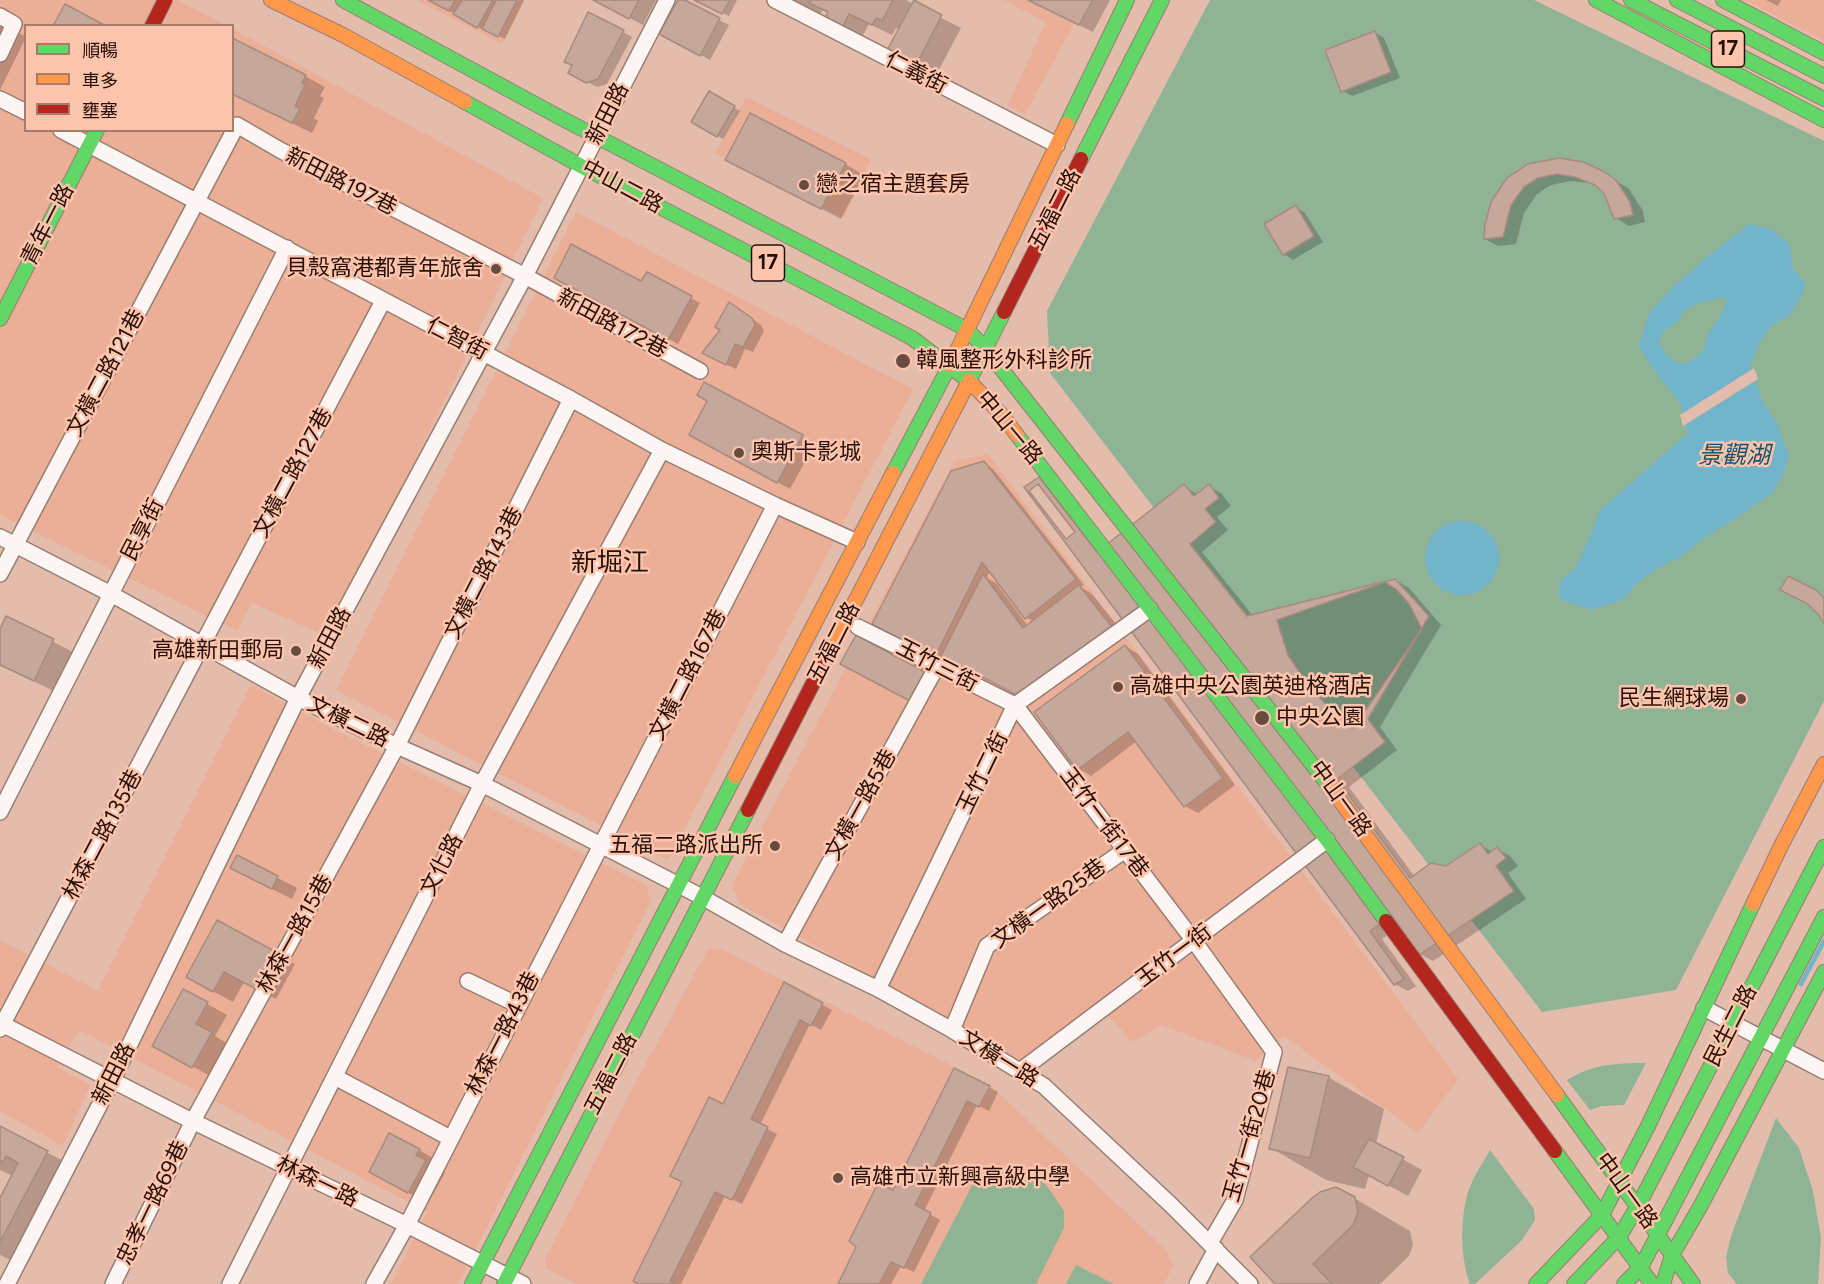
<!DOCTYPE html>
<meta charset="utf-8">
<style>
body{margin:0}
#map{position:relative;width:1824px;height:1284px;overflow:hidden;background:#e3bcac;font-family:Figtree,"Noto Sans TC",sans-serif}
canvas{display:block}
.legend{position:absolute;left:24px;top:24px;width:210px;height:108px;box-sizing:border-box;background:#fdc4ad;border:2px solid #a87c6a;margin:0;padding:8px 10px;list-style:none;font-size:18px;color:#281006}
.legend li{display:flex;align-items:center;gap:12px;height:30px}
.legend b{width:30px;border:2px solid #a87c6a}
</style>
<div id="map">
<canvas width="1824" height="1284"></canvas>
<ul class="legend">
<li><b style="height:8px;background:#63d668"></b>順暢</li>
<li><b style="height:8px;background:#ff974d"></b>車多</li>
<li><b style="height:8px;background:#b3261e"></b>壅塞</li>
</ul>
</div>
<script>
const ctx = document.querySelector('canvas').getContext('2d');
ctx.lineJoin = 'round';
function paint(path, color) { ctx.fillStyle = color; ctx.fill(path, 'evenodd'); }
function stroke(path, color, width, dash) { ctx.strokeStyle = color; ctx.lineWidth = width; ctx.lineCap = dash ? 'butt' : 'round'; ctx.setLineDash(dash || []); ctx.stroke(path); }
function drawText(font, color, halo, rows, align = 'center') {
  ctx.font = font + ' Figtree,"Noto Sans TC",sans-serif'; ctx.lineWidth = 5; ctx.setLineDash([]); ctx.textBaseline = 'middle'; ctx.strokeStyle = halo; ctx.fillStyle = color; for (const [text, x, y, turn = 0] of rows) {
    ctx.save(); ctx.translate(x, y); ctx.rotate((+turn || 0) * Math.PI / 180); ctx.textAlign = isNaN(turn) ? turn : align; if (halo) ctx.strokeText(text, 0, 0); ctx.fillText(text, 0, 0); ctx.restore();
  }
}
const built = new Path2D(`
 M0 0H177L226 25 26 26V130H232L233 29 543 198 329 637 252 603 237 631 0 515Z
 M416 0H525L502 44Z
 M1004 0H1087L1025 114 1007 106 1046 22Z
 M1745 0H1824V41Z
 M746 97 871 159 844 218 715 153Z
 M576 212 913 389 668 860 336 690Z
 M988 454 1458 1079 1418 1133 1284 1036 1256 1061 1161 1025 1132 1042 1108 1015 1036 1069 740 904 732 885 954 461Z
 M251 685 331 728 646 885 651 901 458 1284H391L427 1212 79 1030 58 1067 90 1085 63 1146 0 1111V940L98 991Z
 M708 949H721L990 1085 1166 1250 1173 1266 1164 1284H577L547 1269 545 1259 631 1091Z`);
const green = new Path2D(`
 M1210 0H1534L1824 141V701L1676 990 1542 1012 1050 373 1047 311Z
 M1646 1063 1624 1105 1601 1106 1590 1110 1567 1080C1592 1064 1617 1063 1646 1063Z
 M1776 1118 1799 1148 1813 1191 1821 1238 1818 1284H1737L1728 1273 1726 1257 1731 1236Z
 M1490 1150 1534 1209 1535 1220 1522 1240 1475 1284H1470C1460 1256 1460 1221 1468 1192 1473 1177 1483 1163 1490 1150Z
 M994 1171 1033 1175 1047 1186 1064 1211V1228L1036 1284H921L976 1178Z
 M1076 1265 1114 1284H1066Z`);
const water = new Path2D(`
 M1749 224 1770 228 1790 245 1792 267 1805 283 1802 295 1790 315 1772 325 1759 344 1750 365 1762 400 1778 426 1789 457 1783 475 1772 493 1734 520 1706 536 1679 558 1662 565 1636 584 1624 599 1592 610 1559 599 1560 581 1577 566 1601 509 1688 433 1680 403 1657 375 1639 346 1649 313 1673 287 1708 256ZM1724 297 1727 300C1724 313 1716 321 1709 333 1705 338 1706 345 1703 350 1701 354 1696 357 1692 360 1677 370 1667 356 1659 344L1661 334 1678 321 1685 310 1697 304Z
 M1425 558a37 37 0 1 1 74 0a37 37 0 1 1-74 0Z`);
const pier = new Path2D(`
 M1754 368 1758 379 1683 426 1680 415Z`);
const shadow = new Path2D(`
 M430 0H524L505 39 488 30 487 32Z
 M595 0H656L643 25Z
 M679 0 729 25 710 60 671 39Z
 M696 0H737L729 16Z
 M780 0H906L961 28 934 79 906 65 900 30 896 28 892 35 869 24 862 37 827 18 829 13 823 9 817 20Z
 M1029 0H1110L1093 32Z
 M1766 0H1781L1778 6Z
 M0 23 26 37 0 90Z
 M623 32 632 37 607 84 597 87 570 72Z
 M1375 32 1384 38 1400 78 1352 96 1343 91Z
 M305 76 325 87 320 96 324 98 314 118 318 121 312 133 232 94Z
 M709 93 740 111 723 139 693 122Z
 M845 164 864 175 841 219 747 170Z
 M1529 165 1602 172 1629 189 1643 211 1645 222 1629 226 1616 218 1605 192 1600 188 1590 183 1571 181 1551 185 1537 194 1524 213 1516 244 1498 246 1485 239Z
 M1296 207 1305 213 1323 242 1293 260 1284 254Z
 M647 274 700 303 678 344 556 277 642 284Z
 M739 309 761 325 764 331 753 352 745 349 736 369 713 358Z
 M705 384 815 444 790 489 691 435 709 400Z
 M983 463 993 469 1084 585 1081 587 1092 594 1124 634 946 657 945 661 883 629ZM990 570 1026 617 1034 622 1028 626 996 583 987 578Z
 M1184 486 1198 495 1209 486 1222 494 1231 506 1217 517 1228 530 1202 552 1253 616 1395 580 1409 588 1441 625 1380 727 1397 750 1349 787 1415 877 1447 868 1480 845 1492 852 1497 849 1510 856 1518 866 1508 873 1526 899 1433 961 1420 954 1401 926 1382 939 1416 986 1408 991 1395 984 1102 551Z
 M7 618 73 652 54 691 0 665V633Z
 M1125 646 1138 654 1235 785 1198 813 1185 806 1137 741 1091 776 1078 768Z
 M238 857 297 888 292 899 252 879Z
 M217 922 295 964 276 999 244 982 233 1002 207 988Z
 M784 984 832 1010 821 1030 810 1024 760 1125 777 1134 742 1204 725 1196 681 1284H641L724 1106Z
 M184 991 227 1015 215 1036 230 1045 212 1077 174 1056Z
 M955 1070 998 1092 989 1111 977 1105 924 1211 940 1220 914 1272 901 1266 891 1284H839L893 1192Z
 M1328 1077 1384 1109 1376 1144 1422 1170 1408 1196 1369 1175 1365 1189 1326 1180 1271 1148Z
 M0 1128 67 1163 15 1262 0 1255V1201L13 1176 0 1170Z
 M419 1150 438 1161 435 1167 445 1173 428 1203 390 1183Z
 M1354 1198 1410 1231 1413 1245 1409 1256 1380 1284H1277Z`);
const stream = new Path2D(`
 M1801 984 1824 941`);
const building = new Path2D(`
 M428 0H455L449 11Z
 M462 0H493L477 28 453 14Z
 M496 0H517L498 37 482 29Z
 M593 0H639L629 19Z
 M678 0H685L720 18 700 56 659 34Z
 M694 0H730L722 14Z
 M811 0H893L882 21 876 18 872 25 849 14 842 28 825 18 828 12 809 3Z
 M914 0 942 15 914 69 885 54Z
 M1028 0H1093L1079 25Z
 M65 4 106 26H53Z
 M588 12 624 30 598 79 586 83 568 73 572 65 564 62Z
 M1375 31 1391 72 1341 92 1325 50Z
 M232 38 306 75 302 83 305 85 295 106 300 109 292 123 232 94Z
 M709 91 735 106 717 137 691 122Z
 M750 113 846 163 821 209 725 160Z
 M1559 158 1583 162 1603 171 1616 180 1630 202 1633 215 1614 219 1604 193 1595 185 1575 177 1557 174 1538 178 1524 187 1511 205 1503 237 1484 239 1485 225 1491 202 1507 178 1528 164Z
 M1296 205 1314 236 1283 255 1264 224Z
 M571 244 641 281 647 272 692 296 668 340 554 278Z
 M729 302 752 318 755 325 743 347 735 344 726 365 702 353 720 330 715 327Z
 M704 382 803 435 777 483 689 435 707 401 697 395Z
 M984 461 1076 579 1025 619 982 562 935 657 872 624 951 471Z
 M1039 477 1097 552 1184 484 1194 496 1209 484 1219 498 1205 509 1216 522 1190 544 1247 616 1395 579 1429 616 1368 719 1385 742 1337 779 1410 878 1431 863 1446 866 1480 843 1488 854 1497 847 1506 858 1496 866 1514 891 1419 955 1392 916 1370 931 1404 979 1394 985 1024 487Z
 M1038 484 1075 532 1066 539 1029 491Z
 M983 574 1023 628 1079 585 1112 627 1017 695 941 656Z
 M1788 576 1816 590 1824 598V623L1818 614 1806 603 1780 590Z
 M1385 582 1397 590 1409 604 1422 629 1353 728 1328 707 1306 682 1288 655 1277 620Z
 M6 616 54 639 34 681 0 665V629Z
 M856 635 927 673 912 702 840 664Z
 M1125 645 1223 778 1184 807 1128 732 1077 770 1034 712Z
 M237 855 278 876 272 889 230 868Z
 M217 920 276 952 256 989 224 972 213 992 186 977Z
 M784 982 823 1003 811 1026 800 1020 751 1119 768 1127 732 1200 715 1192 670 1281 676 1284H639L633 1281 682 1182 670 1176 709 1097 723 1104Z
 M183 989 208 1002 196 1024 212 1032 192 1068 152 1046Z
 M1288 1067 1329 1076 1310 1158 1269 1149Z
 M954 1068 990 1086 979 1107 967 1101 915 1205 931 1213 904 1268 891 1262 879 1284H838L856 1247 849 1241 878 1183 893 1190Z
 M0 1126 48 1151 0 1242V1198L18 1163 6 1156 3 1162 0 1160Z
 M389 1133 420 1149 416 1155 426 1160 408 1193 369 1172Z
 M1369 1139 1404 1157 1388 1186 1353 1167Z
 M1336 1187 1355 1197 1358 1212 1353 1225 1313 1264 1332 1284H1275L1250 1257 1312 1198 1320 1192Z`);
const street = new Path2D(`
 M775 0 1057 145
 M0 16 14 24 0 54
 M0 99 26 112
 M61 130 571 399 662 450 775 505 857 542
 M0 537 111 594 298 698 397 746 482 784 702 897 785 944 878 989 952 1030 1044 1086 1171 1205 1250 1284
 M0 574 237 125 280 150 525 276 700 371
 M858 627 1015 705 1194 941 1274 1052 1235 1200 1210 1243
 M0 812 287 248
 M785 944 937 666
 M468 981 518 1005
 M878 989 1015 705 1150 609
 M1704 1008 1824 1071
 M0 1023 186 1118 407 1225 523 1284
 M0 1029 383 301
 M952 1030 987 946 1125 850
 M1020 1071 1327 840
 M335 1077 450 1138
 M7 1284 112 1081 298 698 525 276 667 0
 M113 1284 193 1121 397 746 571 399
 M230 1284 482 784 662 450
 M374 1284 407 1225 775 505
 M1197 1284 1216 1249`);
const fast = new Path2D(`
 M343 0 561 118 966 329 985 348
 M1596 0 1824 120
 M1631 0 1824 99
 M1677 0 1824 76
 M1723 0 1824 53
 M465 102 581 166 912 338 969 381 1004 312
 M1067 124 1127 0
 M1081 159 1162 0
 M0 319 97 130
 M985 348 1330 787
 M1017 435 1327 840 1386 921
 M893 473 950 365
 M1557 1095 1693 1284
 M1555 1151 1652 1284
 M472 1284 735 776
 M504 1284 748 810
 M1536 1284 1602 1215 1648 1126 1753 904
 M1574 1284 1619 1237 1638 1206 1824 847
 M1624 1284 1641 1267 1824 917
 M1663 1284 1672 1255 1700 1207 1824 972`);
const slow = new Path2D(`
 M271 0 343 35 465 102
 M950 365 1067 124
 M828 654 969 381 1001 414 1017 435
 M735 776 893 473
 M1330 787 1557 1095
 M1753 904 1781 846 1824 764`);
const jam = new Path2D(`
 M152 26 165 0
 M1004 312 1081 159
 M748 810 828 654
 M1386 921 1555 1151`);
const markers = [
 [804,185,6,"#694c40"],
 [496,269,6,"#694c40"],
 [903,361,8,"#694c40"],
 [739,453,6,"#694c40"],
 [296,651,6,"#694c40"],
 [1118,687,6,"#694c40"],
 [1741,699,6,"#694c40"],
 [1262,718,8,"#694c40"],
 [775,846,6,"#694c40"],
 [838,1178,6,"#694c40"]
];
const shields = [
 [1728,49,33],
 [768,263,33]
];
const shieldNames = [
 ["17",1728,49],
 ["17",768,263]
];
const streetNames = [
 ["仁義街",916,73,27],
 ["新田路",608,114,-63],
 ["新田路197巷",341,182,27],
 ["中山二路",622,187,28],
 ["五福二路",1055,210,-63],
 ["青年一路",48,225,-63],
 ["新田路172巷",612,324,28],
 ["仁智街",457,339,27],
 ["文橫二路121巷",106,373,-62],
 ["中山一路",1009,428,50],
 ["文橫二路127巷",293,473,-62],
 ["民享街",143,530,-63],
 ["文橫二路143巷",484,573,-63],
 ["新田路",330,638,-62],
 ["五福二路",834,643,-63],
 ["玉竹三街",937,666,27],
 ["文橫二路167巷",688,675,-63],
 ["文橫二路",348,722,26],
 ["玉竹二街",983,773,-64],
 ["中山一路",1340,799,54],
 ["文橫一路5巷",861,805,-61],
 ["玉竹一街17巷",1104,823,53],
 ["林森二路135巷",103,835,-62],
 ["文化路",442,865,-63],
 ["文橫一路25巷",1049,904,-36],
 ["林森一路15巷",295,934,-61],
 ["玉竹一街",1174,956,-37],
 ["民生二路",1731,1026,-63],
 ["林森一路43巷",503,1034,-63],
 ["文橫一路",999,1059,32],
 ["新田路",114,1074,-63],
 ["五福二路",611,1074,-63],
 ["玉竹一街20巷",1250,1136,-74],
 ["林森一路",317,1182,26],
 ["中山一路",1626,1191,54],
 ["忠孝一路69巷",153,1203,-64]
];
const poiNames = [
 ["戀之宿主題套房",816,185],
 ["貝殼窩港都青年旅舍",484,269,"right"],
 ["韓風整形外科診所",916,361],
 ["奧斯卡影城",751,453],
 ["高雄新田郵局",284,651,"right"],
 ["高雄中央公園英迪格酒店",1130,687],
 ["民生網球場",1729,699,"right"],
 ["中央公園",1276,718],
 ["五福二路派出所",763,846,"right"],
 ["高雄市立新興高級中學",850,1178]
];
const waterNames = [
 ["景觀湖",1734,456]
];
const quarterNames = [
 ["新堀江",610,563]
];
paint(built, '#ebaf97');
paint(green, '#90b295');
paint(water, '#72b4c9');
paint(pier, '#e3bcac');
paint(shadow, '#0003');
stroke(stream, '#72b4c9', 4.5);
paint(building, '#c5a79b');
stroke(building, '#a88a7e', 1.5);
stroke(street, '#997d71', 18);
stroke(fast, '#997d71', 16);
stroke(slow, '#997d71', 16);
stroke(jam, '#997d71', 16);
stroke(street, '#fbf5f3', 15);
stroke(fast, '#63d668', 14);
stroke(slow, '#ff974d', 14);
stroke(jam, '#b3261e', 14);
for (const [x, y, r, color] of markers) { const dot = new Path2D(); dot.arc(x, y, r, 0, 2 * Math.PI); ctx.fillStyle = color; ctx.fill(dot); stroke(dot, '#fdc4ad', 2); }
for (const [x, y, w] of shields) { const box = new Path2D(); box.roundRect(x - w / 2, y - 18, w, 36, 4.5); ctx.fillStyle = '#fdc4ad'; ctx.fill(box); stroke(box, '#281006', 1.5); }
drawText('bold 21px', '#281006', null, shieldNames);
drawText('22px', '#281006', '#fdc4ad', streetNames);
drawText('22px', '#281006', '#fdc4ad', poiNames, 'left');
drawText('italic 24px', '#165367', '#fdc4ad', waterNames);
drawText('26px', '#281006', '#fdc4ad', quarterNames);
</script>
